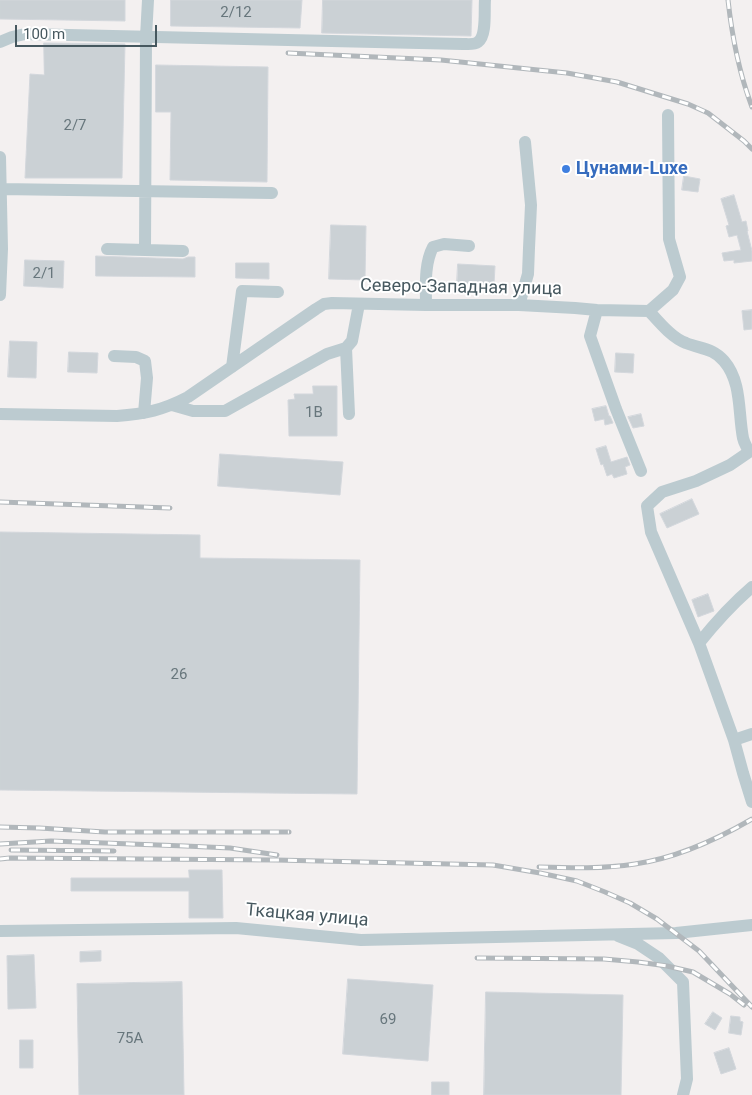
<!DOCTYPE html>
<meta charset="utf-8">
<style>
body{margin:0}
#map{position:relative;width:752px;height:1095px;overflow:hidden;background:#f3f0f0;font-family:Roboto,sans-serif}
canvas{display:block}
.scale{position:absolute;left:15px;top:25px;width:142px;height:22px;box-sizing:border-box;border:2px solid #46585f;border-top:0;padding-left:6px;font-size:15px;line-height:18px;white-space:nowrap;color:#46585f;-webkit-text-stroke:4px #fff;paint-order:stroke}
</style>
<div id="map">
<canvas width="752" height="1095"></canvas>
<div class="scale">100 m</div>
</div>
<script>
const ctx = document.querySelector('canvas').getContext('2d');
ctx.lineJoin = 'round';
function paint(path, color) { ctx.fillStyle = color; ctx.fill(path, 'evenodd'); }
function stroke(path, color, width, dash) { ctx.strokeStyle = color; ctx.lineWidth = width; ctx.lineCap = dash ? 'butt' : 'round'; ctx.setLineDash(dash || []); ctx.stroke(path); }
function drawText(font, color, halo, rows, align = 'center') {
  ctx.font = font + ' Roboto,sans-serif'; ctx.lineWidth = 4; ctx.setLineDash([]); ctx.textBaseline = 'middle'; ctx.strokeStyle = halo; ctx.fillStyle = color; for (const [text, x, y, turn = 0] of rows) {
    ctx.save(); ctx.translate(x, y); ctx.rotate((+turn || 0) * Math.PI / 180); ctx.textAlign = isNaN(turn) ? turn : align; if (halo) ctx.strokeText(text, 0, 0); ctx.fillText(text, 0, 0); ctx.restore();
  }
}
const building = new Path2D(`
 M0 0H125V21L0 19Z
 M171 0H302L300 28 171 26Z
 M323 0H472L471 36 322 33Z
 M44 43 125 44 122 178H25L30 74 44 75Z
 M156 65 268 67 267 182 170 180 171 112H156Z
 M684 176 700 179 698 192 682 190Z
 M734 195 742 222 746 221 748 231H747L752 251V261L734 263V260L724 261 722 253 741 250 737 235 729 237 726 226 729 225 721 199Z
 M331 225 366 226 365 280 329 279Z
 M96 256 183 259 188 257H195V277L96 276Z
 M25 260 64 261 63 288 24 286Z
 M236 263H269V279L236 278Z
 M458 264 495 266 494 285 457 283Z
 M752 310V329L744 330 742 311Z
 M10 341 37 342 36 378 8 377Z
 M69 352 98 353 97 373 68 372Z
 M616 353 634 354 633 373 615 372Z
 M313 386H337V436H289L288 400 295 399 294 394H313Z
 M606 406 609 416H610L613 423 605 425 604 419 595 421 592 409Z
 M641 414 644 426 633 428 628 417Z
 M606 446 611 462 627 457 630 465 625 467 627 474 614 478 612 474 607 476 603 464 601 465 596 449Z
 M220 454 343 462 340 495 218 486Z
 M692 499 699 514 667 528 660 514Z
 M0 532 200 535V558L360 560 357 794 0 790Z
 M708 594 714 611 698 617 692 600Z
 M189 870H222L223 918H189V891H71V878H189Z
 M101 951V961L80 962V952Z
 M34 955 36 1008 8 1009 7 956Z
 M348 979 433 985 428 1061 343 1054Z
 M182 982 184 1095H79L77 984Z
 M486 992 623 995 621 1095H484Z
 M713 1012 722 1018 715 1030 705 1024Z
 M731 1016 740 1017V1021L743 1022 741 1035 729 1033Z
 M20 1040H33V1068H20Z
 M729 1048 736 1069 721 1074 714 1053Z
 M432 1082H449V1095H432Z`);
const minor = new Path2D(`
 M0 42 12 37 25 34 463 44C468 44 474 45 478 42 487 36 484 10 485 0
 M0 157 2 249 0 295
 M1 189 272 193
 M107 249 183 251
 M145 250 146 37 148 0
 M426 305C426 287 424 264 433 247L444 244 469 246
 M519 305 528 274 529 248 531 205 525 142
 M597 310 590 336 616 409 641 471
 M649 311 673 290 680 277 669 239 668 115
 M346 348 349 414
 M114 356 136 357 145 361 147 378 144 413
 M232 367 242 291 278 292
 M172 405 193 411H225L327 354 346 348 352 341 359 304
 M0 414 117 416C145 414 163 410 188 397L316 309 324 304 332 303 426 305H519L575 308 597 310 649 311C659 322 672 338 686 343 701 349 713 348 724 361 742 382 738 412 743 438 744 443 747 447 749 452L730 465 696 481 662 492 647 506 651 532 699 643 734 740 743 773 752 802
 M699 643C715 623 732 604 752 587
 M734 740 752 734
 M0 931 236 928 361 940 676 933 752 925
 M618 936 638 944 659 958 683 982 687 1079 683 1095`);
const rail = new Path2D(`
 M728 0C732 36 739 73 752 107
 M288 53 441 60 567 73 617 82 688 104 708 113 744 141 752 149
 M0 502 170 508
 M0 827 39 828 105 832H289
 M0 844 51 841 185 846 230 848 277 855
 M11 850 114 851
 M0 859 10 858 276 860 493 865 540 873 577 881 605 892 630 903 657 919 699 951 752 1007
 M539 867C571 868 603 869 635 864 676 858 716 840 752 819
 M477 958 604 959 638 962 667 966 693 972 730 994 744 1005`);
const markers = [
 [566,169,5,"#3f7fe0"]
];
const numberNames = [
 ["2/12",236,13],
 ["2/7",75,126],
 ["2/1",44,274],
 ["1В",314,413],
 ["26",179,675],
 ["69",388,1020],
 ["75А",130,1039]
];
const shopNames = [
 ["Цунами-Luxe",576,169]
];
const streetNames = [
 ["Северо-Западная улица",461,288,1],
 ["Ткацкая улица",307,916,5]
];
paint(building, '#cbd1d5');
stroke(building, '#d3d7dc', 1);
stroke(minor, '#bccbd0', 12);
stroke(rail, '#b1b7bb', 5);
stroke(rail, '#fff', 3, [9]);
for (const [x, y, r, color] of markers) { const dot = new Path2D(); dot.arc(x, y, r, 0, 2 * Math.PI); ctx.fillStyle = color; ctx.fill(dot); stroke(dot, '#fff', 2); }
drawText('15px', '#67767c', null, numberNames);
drawText('bold 18px', '#366cbe', '#fff', shopNames, 'left');
drawText('18px', '#46585f', '#fff', streetNames);
</script>
